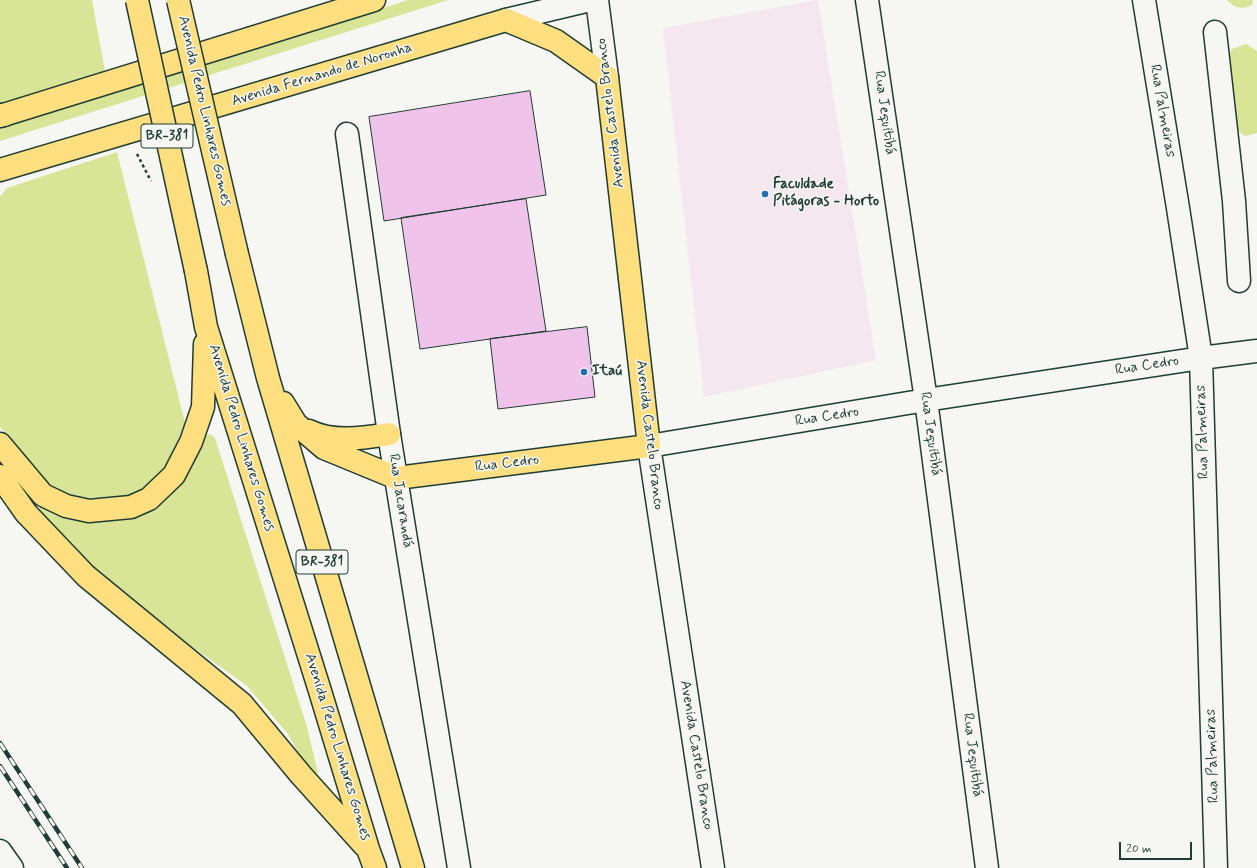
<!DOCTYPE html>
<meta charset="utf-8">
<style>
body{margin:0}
#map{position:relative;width:1257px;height:868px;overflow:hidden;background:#f6f6f2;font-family:Mynerve,sans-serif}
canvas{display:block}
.scale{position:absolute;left:1119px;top:842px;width:73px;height:18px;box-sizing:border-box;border:2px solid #1f3d34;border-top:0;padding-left:5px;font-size:12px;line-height:14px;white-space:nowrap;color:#1f3d34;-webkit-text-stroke:3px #f6f6f2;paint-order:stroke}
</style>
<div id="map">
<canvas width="1257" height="868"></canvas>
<div class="scale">20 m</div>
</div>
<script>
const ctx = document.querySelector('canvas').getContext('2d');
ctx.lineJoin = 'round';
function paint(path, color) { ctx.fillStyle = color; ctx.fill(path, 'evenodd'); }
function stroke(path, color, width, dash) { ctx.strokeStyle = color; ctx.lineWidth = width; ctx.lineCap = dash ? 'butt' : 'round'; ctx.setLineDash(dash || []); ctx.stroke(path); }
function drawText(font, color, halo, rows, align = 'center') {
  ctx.font = font + ' Mynerve,sans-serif'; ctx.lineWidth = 3; ctx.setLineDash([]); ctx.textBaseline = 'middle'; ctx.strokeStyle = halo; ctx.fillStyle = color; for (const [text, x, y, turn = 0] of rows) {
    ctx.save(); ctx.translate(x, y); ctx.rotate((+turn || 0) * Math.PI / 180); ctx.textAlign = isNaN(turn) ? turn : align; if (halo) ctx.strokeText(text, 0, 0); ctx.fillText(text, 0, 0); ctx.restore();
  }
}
const built = new Path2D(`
 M818 0 876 360 704 397 663 28Z`);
const green = new Path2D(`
 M0 0H92L105 71 0 108Z
 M408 0H448L0 141V128Z
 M1227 0H1253L1252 5C1242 10 1235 8 1227 0Z
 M1246 44 1257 51V133L1245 136 1232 126 1224 65 1232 49Z
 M117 152 185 423 167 466 145 492 114 501H81L48 483 0 427V197L7 188Z
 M210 434 215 438 307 727 318 773 311 775 288 734 247 686 190 645 148 611 112 585 49 525 38 511 41 505 83 521 114 519 202 439Z`);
const building = new Path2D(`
 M530 91 546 195 384 221 369 117Z
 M526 199 546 331 420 349 401 218Z
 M587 327 595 397 498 409 490 339Z`);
const path = new Path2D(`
 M137 154 151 181`);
const minor = new Path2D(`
 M597 0 607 77
 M867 0 926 400 987 868
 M1144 0 1178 208 1201 358 1216 868
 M506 20 590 0
 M1215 32 1234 201 1239 281
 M347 134 389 434 459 868
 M0 851 12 868
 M713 868 649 446 926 400 1201 358 1257 351`);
const major = new Path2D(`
 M0 116 374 0
 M0 170 506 20 556 41 607 77 649 446 397 478`);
const highway = new Path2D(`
 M0 115H4
 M237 254 268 378 413 868
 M196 271 206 327 320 691 368 849 375 868
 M283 403 296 424 324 448 397 478
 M309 431C333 443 363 438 389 434
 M0 444 43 495 66 506 89 511 131 507 149 499 174 475 191 442 203 407 205 344
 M0 476 26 513 86 576 242 704 301 775 364 845`);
const rail = new Path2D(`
 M0 743 82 868
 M0 766 67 868`);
const highwayBridge = new Path2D(`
 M137 0 196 271
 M178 0 237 254`);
const markers = [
 [765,194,4,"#1f6fb2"],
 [584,372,4,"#1f6fb2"]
];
const shields = [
 [167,136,52],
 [322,562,52]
];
const shieldNames = [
 ["BR-381",167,136],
 ["BR-381",322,562]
];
const streetNames = [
 ["Avenida Fernando de Noronha",322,75,-17],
 ["Avenida Pedro Linhares Gomes",204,111,77],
 ["Rua Palmeiras",1162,111,80],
 ["Avenida Castelo Branco",611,113,-97],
 ["Rua Jequitibá",884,113,82],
 ["Rua Cedro",1147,366,-9],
 ["Rua Cedro",827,417,-9],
 ["Rua Palmeiras",1203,432,-92],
 ["Rua Jequitibá",930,434,82],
 ["Avenida Castelo Branco",649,435,83],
 ["Avenida Pedro Linhares Gomes",241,438,73],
 ["Rua Cedro",507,464,-7],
 ["Rua Jacarandá",400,501,81],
 ["Avenida Pedro Linhares Gomes",337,747,73],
 ["Avenida Castelo Branco",696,755,81],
 ["Rua Jequitibá",972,755,83],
 ["Rua Palmeiras",1213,756,-92]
];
const poiNames = [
 ["Faculdade",773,185],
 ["Pitágoras - Horto",773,202],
 ["Itaú",592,372]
];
paint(built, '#f4e7f0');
paint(green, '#d8e496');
paint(building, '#f0c4ea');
stroke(building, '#1f3d34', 1);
stroke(minor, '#1f3d34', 25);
stroke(major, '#1f3d34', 25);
stroke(highway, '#1f3d34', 25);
stroke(path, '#1f3d34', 2.5, [3, 3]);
stroke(minor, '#f6f6f2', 22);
stroke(major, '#fedf80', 22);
stroke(highway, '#fedf80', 22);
stroke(rail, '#1f3d34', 4.5);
stroke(rail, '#f6f6f2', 3, [9]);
stroke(highwayBridge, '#1f3d34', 25, []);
stroke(highwayBridge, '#fedf80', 22);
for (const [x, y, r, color] of markers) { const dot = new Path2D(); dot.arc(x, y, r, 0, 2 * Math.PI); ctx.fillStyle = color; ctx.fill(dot); stroke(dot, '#f6f6f2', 1.5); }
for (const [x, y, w] of shields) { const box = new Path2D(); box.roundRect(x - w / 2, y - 12, w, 24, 3); ctx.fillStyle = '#f6f6f2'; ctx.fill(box); stroke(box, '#1f3d34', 1); }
drawText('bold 14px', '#1f3d34', null, shieldNames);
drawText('15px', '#1f3d34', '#f6f6f2', streetNames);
drawText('bold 15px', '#1f3d34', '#f6f6f2', poiNames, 'left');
</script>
